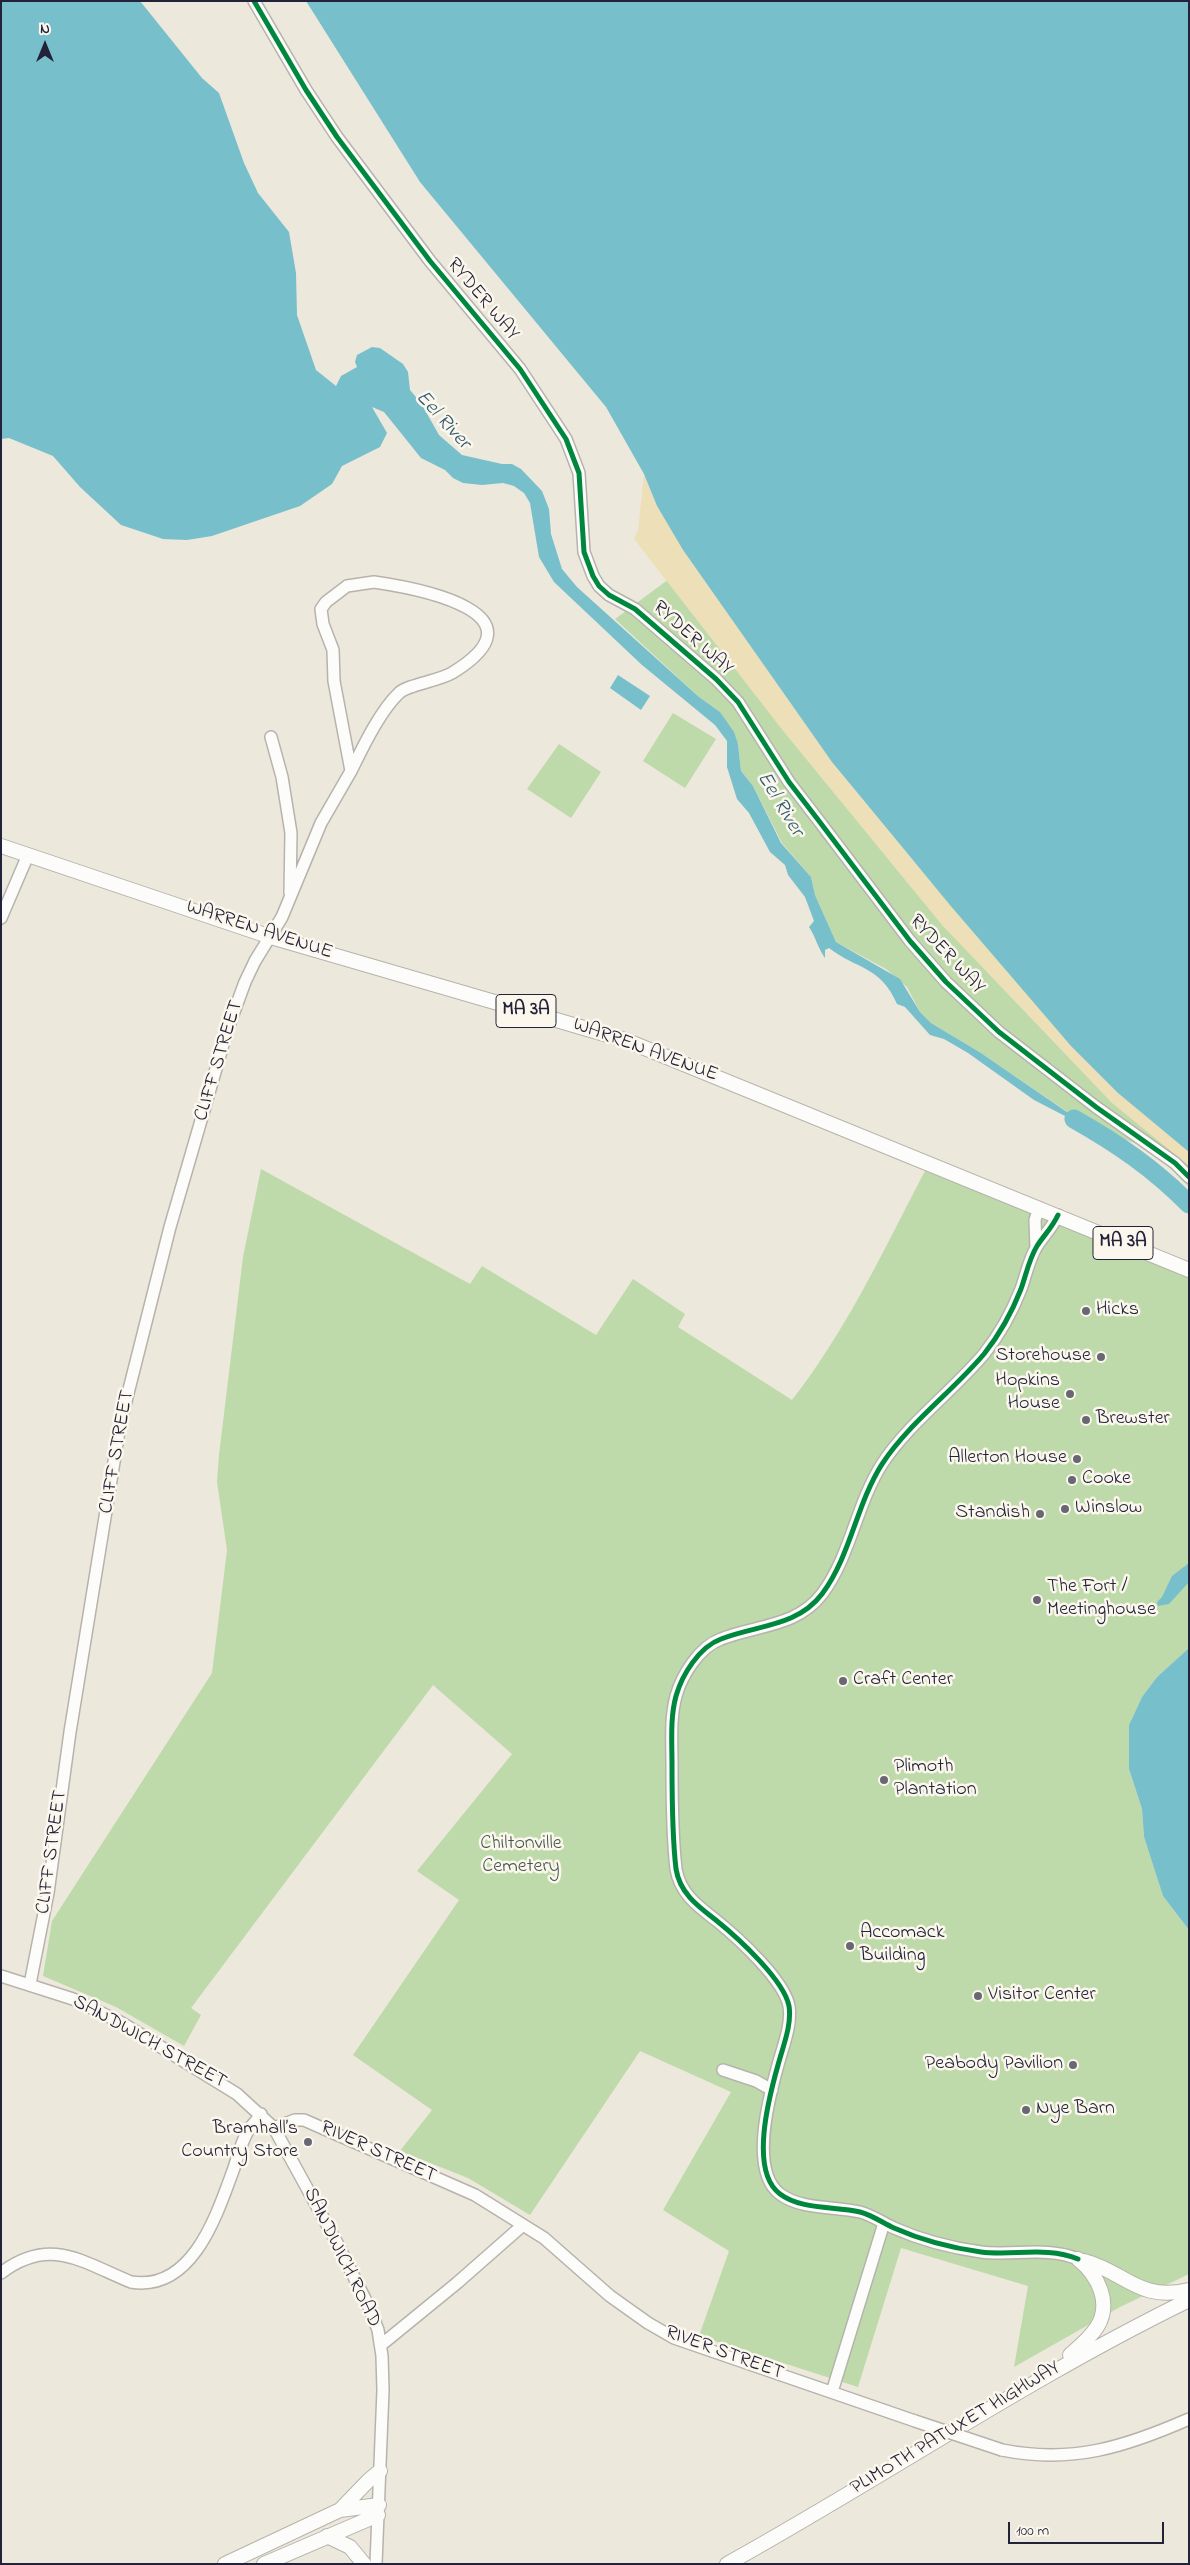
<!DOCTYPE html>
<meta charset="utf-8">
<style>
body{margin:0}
#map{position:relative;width:1190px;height:2565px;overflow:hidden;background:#ece8db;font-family:"Indie Flower",sans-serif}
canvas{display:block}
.frame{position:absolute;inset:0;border:2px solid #22223b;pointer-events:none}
.north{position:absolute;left:20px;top:20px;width:50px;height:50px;-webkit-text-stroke:4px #fbf7ec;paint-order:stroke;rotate:0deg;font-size:14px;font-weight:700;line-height:20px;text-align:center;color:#22223b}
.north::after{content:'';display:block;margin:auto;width:18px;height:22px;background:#22223b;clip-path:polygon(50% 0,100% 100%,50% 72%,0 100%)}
.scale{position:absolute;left:1008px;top:2522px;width:156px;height:22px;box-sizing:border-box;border:2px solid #22223b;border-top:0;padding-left:6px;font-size:15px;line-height:18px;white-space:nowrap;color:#22223b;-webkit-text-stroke:4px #fbf7ec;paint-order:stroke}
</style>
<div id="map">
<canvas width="1190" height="2565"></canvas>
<div class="frame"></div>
<div class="north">N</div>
<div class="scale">100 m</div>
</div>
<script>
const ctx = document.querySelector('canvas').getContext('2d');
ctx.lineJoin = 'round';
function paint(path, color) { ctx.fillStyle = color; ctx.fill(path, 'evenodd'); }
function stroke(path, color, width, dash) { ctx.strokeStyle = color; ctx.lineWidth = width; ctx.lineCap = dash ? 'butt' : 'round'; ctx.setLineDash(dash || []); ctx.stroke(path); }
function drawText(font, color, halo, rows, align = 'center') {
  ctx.font = font + ' "Indie Flower",sans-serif'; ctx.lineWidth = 5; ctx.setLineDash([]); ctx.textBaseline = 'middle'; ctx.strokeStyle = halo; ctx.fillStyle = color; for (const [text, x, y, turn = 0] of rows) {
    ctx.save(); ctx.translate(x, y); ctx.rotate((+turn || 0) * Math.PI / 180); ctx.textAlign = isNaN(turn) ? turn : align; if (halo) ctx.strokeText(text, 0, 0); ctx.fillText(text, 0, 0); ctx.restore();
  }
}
const green = new Path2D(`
 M673 576 758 660 832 762 881 823 1071 1046 1118 1093 1189 1152V1187L1157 1155 1140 1145 1099 1130 1072 1115 981 1053 931 1023 920 1012 907 987 886 969 836 942 815 895 811 877 782 843 753 786 741 771 738 744 720 712 699 697 615 619Z
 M673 713 716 739 685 788 643 761Z
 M559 744 601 772 571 818 527 789Z
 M261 1169 470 1284 482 1266 596 1335 633 1279 685 1314 678 1327 792 1400C847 1330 885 1247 926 1169L1189 1278V1648L1157 1677 1142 1697 1129 1725V1769L1142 1809 1144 1837 1163 1896 1189 1930V2274L1120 2307 1014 2367 1028 2286 901 2248 858 2387 699 2336 729 2251 663 2210 731 2092 640 2051 530 2215 468 2178 400 2151 432 2110 353 2055 459 1900 417 1871 512 1754 433 1685 191 2008 201 2015 184 2046 116 2007 43 1976 52 1921 212 1673 227 1550 217 1482 219 1455 243 1257Z`);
const sand = new Path2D(`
 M644 474 657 506 683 550 832 762 950 905 1071 1046 1118 1093 1189 1152V1166L1112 1103 942 925 784 732 634 539 638 530Z`);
const water = new Path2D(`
 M1 1H140L202 78 219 93 244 163 258 193 289 232 296 273 297 315 316 370 336 386 341 376 357 367 355 362 357 355 372 347 380 348 403 364 408 372 410 390 421 403 439 435 462 455 502 464H512L521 469 542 491 549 509 551 534 562 569 577 587 699 697 720 712 734 732 738 744 741 771 753 786 781 843 811 877 815 895 836 942 900 979 920 1012 931 1023 981 1053 1096 1132 1034 1100 968 1053 944 1039 930 1035 905 1007 897 1004C880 965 857 970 829 948L825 950V958C818 948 816 938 809 927L814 921 805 897 788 875 785 865 770 852 749 813 737 799 727 767V741L715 725 642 665 554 582 539 557 530 503 524 493 514 486 503 483 482 485 463 483 453 478 445 470 421 458 384 412 372 407 387 433 380 447 342 466 332 484 300 506 212 536 187 540 163 539 121 525 80 487 53 456 9 438 1 439Z
 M306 1H1189V1152L1118 1093 1071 1046 950 905 832 762 683 550 657 506 644 474 606 407 420 182Z
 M618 675 650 696 641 710 610 688Z
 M1189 1563V1582L1169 1604 1158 1606 1157 1602 1162 1597 1172 1576Z
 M1189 1648V1930L1163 1896 1144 1837 1142 1809 1129 1769V1725L1142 1697 1157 1677Z`);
const river = new Path2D(`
 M1074 1119C1118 1144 1153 1168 1189 1204`);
const minor = new Path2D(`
 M254 1 306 90 337 137 430 261 520 369 566 439 579 473 584 552 593 576 599 586 609 595 635 609 716 679 738 702 789 782 819 821 910 941 946 982 999 1032 1096 1107 1175 1163 1189 1177
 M374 582C422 589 549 614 452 673 438 681 407 685 399 693 380 711 363 747 351 771L334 681 333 650 323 624 321 609 326 602 347 586Z
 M271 737 282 777 291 833 290 893
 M1 918 28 855
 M1058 1215C1052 1228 1044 1235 1037 1246 1029 1259 1026 1275 1021 1289 1012 1312 1000 1334 984 1354 952 1392 909 1423 882 1464 856 1505 851 1555 822 1594 797 1627 756 1625 721 1639 699 1647 682 1675 676 1696 670 1718 672 1742 672 1764 672 1799 672 1835 676 1869 680 1894 699 1907 717 1921 738 1938 784 1980 789 2006 792 2025 783 2046 778 2065 769 2097 749 2171 780 2194 801 2210 835 2206 860 2212 872 2215 883 2223 894 2228 921 2240 952 2248 981 2252 1013 2256 1047 2246 1078 2259
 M1036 1248 1035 1220 1039 1208
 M1 1976 73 1999 122 2023 237 2094 274 2128 337 2243 370 2309 378 2330 382 2356 383 2390 376 2564
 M30 1984 48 1893 70 1732 120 1425 170 1227 227 1031 245 982 255 961 282 917 321 823 351 771
 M723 2070 756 2081 772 2090
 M274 2128 295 2120H304L475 2195 544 2238 610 2296 648 2323 674 2338 915 2421
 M1 2273C50 2236 82 2262 131 2282 193 2292 217 2214 234 2168 238 2155 242 2140 249 2129 253 2124 258 2119 261 2114
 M381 2345 457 2283 523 2225
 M832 2392 884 2223
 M1002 2450C1072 2464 1125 2447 1189 2419`);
const major = new Path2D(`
 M1 846 271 937 625 1040 1189 1270
 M1084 2261C1126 2272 1138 2302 1189 2290
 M1070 2355C1079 2347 1090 2338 1097 2327 1112 2303 1098 2275 1078 2259
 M340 2510 379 2505
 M327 2536 350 2547 364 2564
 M225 2564 340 2510 368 2481 380 2471
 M264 2564 378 2515
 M727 2564C882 2478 1029 2378 1189 2300`);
const minorBridge = new Path2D(`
 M915 2421 1002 2450`);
const cycleway = new Path2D(`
 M254 1 306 90 337 137 430 261 520 369 566 439 579 473 584 552 593 576 599 586 609 595 635 609 716 679 738 702 789 782 819 821 910 941 946 982 999 1032 1096 1107 1175 1163 1189 1177
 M1058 1215C1052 1228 1044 1235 1037 1246 1029 1259 1026 1275 1021 1289 1012 1312 1000 1334 984 1354 952 1392 909 1423 882 1464 856 1505 851 1555 822 1594 797 1627 756 1625 721 1639 699 1647 682 1675 676 1696 670 1718 672 1742 672 1764 672 1799 672 1835 676 1869 680 1894 699 1907 717 1921 738 1938 784 1980 789 2006 792 2025 783 2046 778 2065 769 2097 749 2171 780 2194 801 2210 835 2206 860 2212 872 2215 883 2223 894 2228 921 2240 952 2248 981 2252 1013 2256 1047 2246 1078 2259`);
const markers = [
 [1086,1311,5,"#696773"],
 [1101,1357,5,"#696773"],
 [1070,1394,5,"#696773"],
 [1086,1420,5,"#696773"],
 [1077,1459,5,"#696773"],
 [1072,1480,5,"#696773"],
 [1065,1509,5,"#696773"],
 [1040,1514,5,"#696773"],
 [1037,1600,5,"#696773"],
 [843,1681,5,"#696773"],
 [884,1780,5,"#696773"],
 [850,1946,5,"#696773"],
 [978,1996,5,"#696773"],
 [1073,2065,5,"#696773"],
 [1026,2110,5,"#696773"],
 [308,2142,5,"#696773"]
];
const shields = [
 [526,1011,60],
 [1123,1243,60]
];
const shieldNames = [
 ["MA 3A",526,1011],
 ["MA 3A",1123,1243]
];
const streetNames = [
 ["RYDER WAY",482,300,50],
 ["RYDER WAY",692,639,42],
 ["WARREN AVENUE",259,931,18],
 ["RYDER WAY",946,955,47],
 ["WARREN AVENUE",645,1051,20],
 ["CLIFF STREET",220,1061,-73],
 ["CLIFF STREET",118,1452,-80],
 ["CLIFF STREET",53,1852,-82],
 ["SANDWICH STREET",149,2043,29],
 ["RIVER STREET",378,2153,24],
 ["SANDWICH ROAD",341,2258,64],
 ["RIVER STREET",724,2354,20],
 ["PLIMOTH PATUXET HIGHWAY",956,2429,-31]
];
const poiNames = [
 ["Hicks",1096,1311],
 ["Storehouse",1091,1357,"right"],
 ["Hopkins",1060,1382,"right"],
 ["House",1060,1405,"right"],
 ["Brewster",1096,1420],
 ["Allerton House",1067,1459,"right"],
 ["Cooke",1082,1480],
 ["Winslow",1075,1509],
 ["Standish",1030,1514,"right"],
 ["The Fort /",1047,1588],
 ["Meetinghouse",1047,1611],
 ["Craft Center",853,1681],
 ["Plimoth",894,1768],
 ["Plantation",894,1791],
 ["Accomack",860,1934],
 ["Building",860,1957],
 ["Visitor Center",988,1996],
 ["Peabody Pavilion",1063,2065,"right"],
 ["Nye Barn",1036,2110],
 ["Bramhall’s",298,2130,"right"],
 ["Country Store",298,2153,"right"]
];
const parkNames = [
 ["Chiltonville",521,1845],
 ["Cemetery",521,1868]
];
const waterNames = [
 ["Eel River",442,421,48],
 ["Eel River",779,805,59]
];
paint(green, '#bedaaa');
paint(sand, '#ede0b9');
paint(water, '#78bfcc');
stroke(river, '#78bfcc', 19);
stroke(minor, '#b6b3ad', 14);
stroke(major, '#b6b3ad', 16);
stroke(minor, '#fcfcfa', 11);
stroke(major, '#fcfcfa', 14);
stroke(minorBridge, '#b6b3ad', 14, []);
stroke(minorBridge, '#fcfcfa', 11);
stroke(cycleway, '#00873e', 5);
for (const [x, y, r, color] of markers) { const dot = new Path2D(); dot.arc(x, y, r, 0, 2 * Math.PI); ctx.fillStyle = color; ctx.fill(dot); stroke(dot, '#fbf7ec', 2); }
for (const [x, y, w] of shields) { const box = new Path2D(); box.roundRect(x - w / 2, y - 16.5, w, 33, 4); ctx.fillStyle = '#fbf7ec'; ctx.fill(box); stroke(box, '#22223b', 1); }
drawText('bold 19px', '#22223b', null, shieldNames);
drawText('20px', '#22223b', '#fbf7ec', streetNames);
drawText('20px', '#22223b', '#fbf7ec', poiNames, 'left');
drawText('20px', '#455650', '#fbf7ec', parkNames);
drawText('italic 21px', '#305a72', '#fbf7ec', waterNames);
</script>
